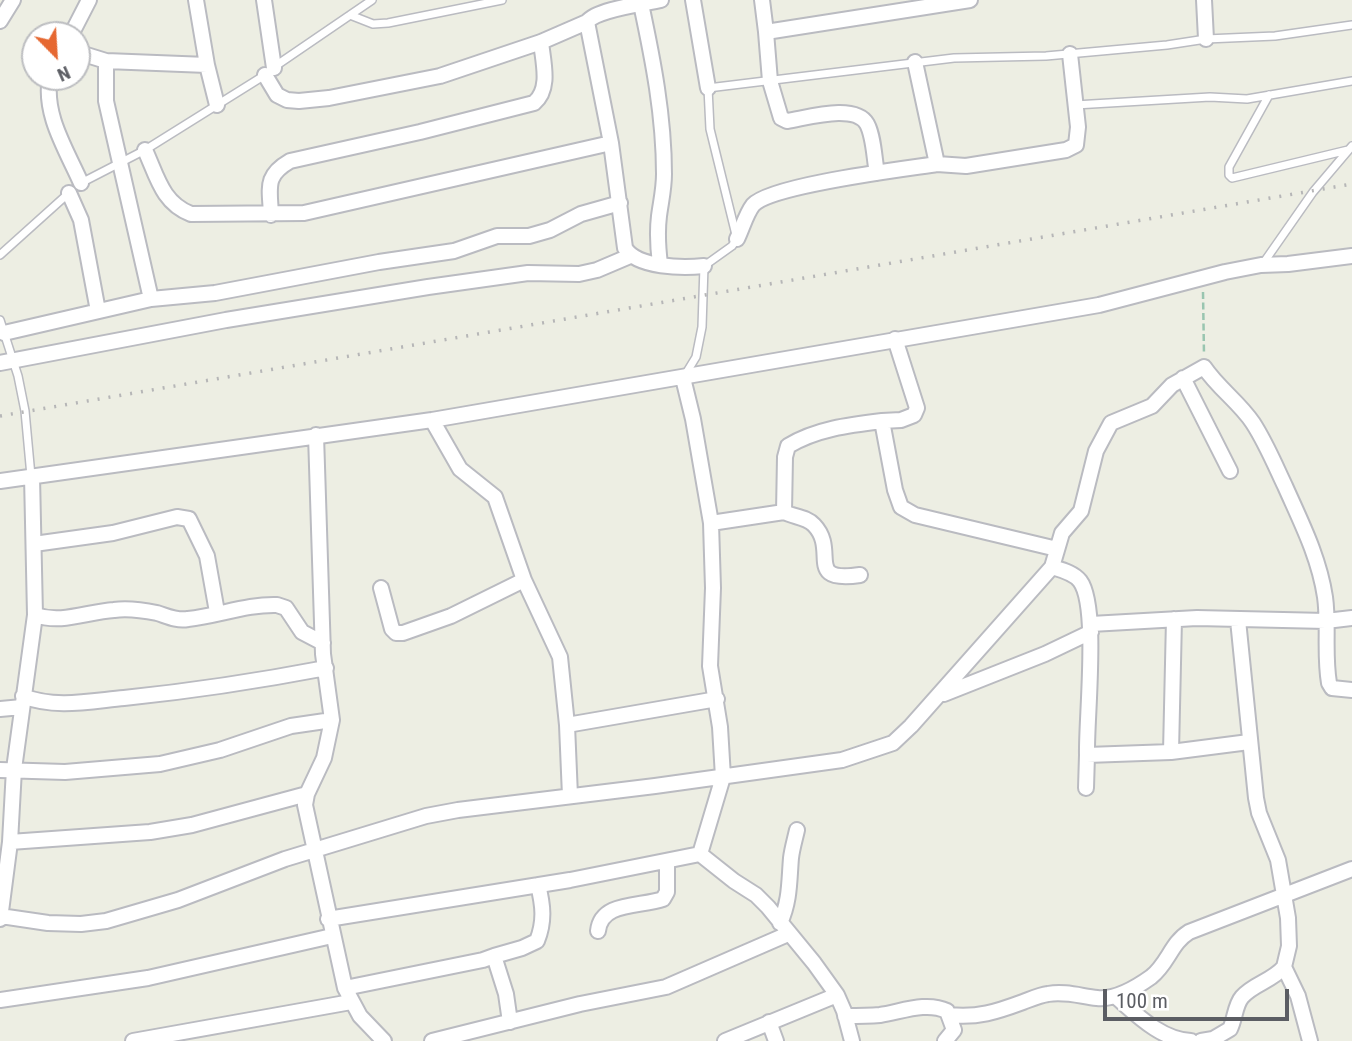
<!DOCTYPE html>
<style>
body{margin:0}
#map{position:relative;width:1352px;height:1041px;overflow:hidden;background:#edeee3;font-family:"Roboto Condensed",sans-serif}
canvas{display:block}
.north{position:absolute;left:21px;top:21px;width:70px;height:70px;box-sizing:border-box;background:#fff;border:2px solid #bdbec1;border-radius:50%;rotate:156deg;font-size:19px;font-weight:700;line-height:28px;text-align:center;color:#5b5d63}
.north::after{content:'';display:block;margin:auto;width:24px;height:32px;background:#e66831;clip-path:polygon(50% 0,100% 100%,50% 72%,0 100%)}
.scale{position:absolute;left:1103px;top:989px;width:186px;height:32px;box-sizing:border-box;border:4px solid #5b5d63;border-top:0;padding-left:9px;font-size:21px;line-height:24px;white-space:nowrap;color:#5b5d63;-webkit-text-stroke:5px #fff;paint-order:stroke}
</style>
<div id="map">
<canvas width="1352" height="1041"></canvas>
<div class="north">N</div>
<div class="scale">100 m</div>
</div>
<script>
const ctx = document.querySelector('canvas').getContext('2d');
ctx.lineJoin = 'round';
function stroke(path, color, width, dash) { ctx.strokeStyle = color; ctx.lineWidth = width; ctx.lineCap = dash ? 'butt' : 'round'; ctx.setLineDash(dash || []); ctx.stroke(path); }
const path = new Path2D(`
 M1203 292 1204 355`);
const lane = new Path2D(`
 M350 15 373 24 388 23 502 0
 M274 67 372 0
 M1269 95 1229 167V175L1232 178 1348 150
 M1075 105 1210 97 1247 99 1352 81
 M79 184 145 150 265 75
 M0 255 70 192
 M1262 265 1313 192 1352 146
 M0 320 18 376 25 411 31 476
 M685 375 696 357 702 327 704 266 732 246 737 239 710 129 708 88 954 58 1046 56 1167 45 1206 39 1275 36 1352 25`);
const street = new Path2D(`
 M196 0 207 65 217 105
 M264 0 274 68
 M661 0C643 4 597 9 587 22L611 143 625 248C637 268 683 268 704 266
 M693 0 708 88
 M762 0 766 32
 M1204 0 1206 39
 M641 4C653 60 664 116 664 174 664 189 661 201 659 216 657 232 658 248 660 264
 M0 21 13 0
 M71 35 89 0
 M77 52 106 61 207 65
 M265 75 277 95 287 100 299 101 329 98 440 76 541 42 587 22
 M50 77C43 114 66 149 81 183
 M145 150C157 176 162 203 191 214L304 213 611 143
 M937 164 966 166 1066 150 1076 145 1078 127 1070 54
 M877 173C874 158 874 137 867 124 855 103 807 118 787 121L781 118 770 81 766 32 970 0
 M69 193 81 220 98 311
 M271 215C270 188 264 176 290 161L420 132 534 103C551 89 543 62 541 42
 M737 239C742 229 746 214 753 205 771 185 904 169 937 164L915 62
 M151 299 215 293 379 262 454 251 497 236H529L550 230 581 214 620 203
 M4 333 151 299 106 101V61
 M895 339 917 408 914 415 901 420 882 421 895 490 901 507 915 515 1057 549
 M0 363 226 320 428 287 528 273 579 274 597 270 630 256
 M683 378 693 419 711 523 784 512 785 457 788 446C816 429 849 425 882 421
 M1183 378 1230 471
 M432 420 460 469 495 497 524 580 560 657 567 725
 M316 435 323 654 332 720 324 758 307 794 305 805 345 988 360 1016 384 1041
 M0 481 432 420 1099 305 1225 272 1261 265 1288 264 1352 256
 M784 512C794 517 807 517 814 525 839 551 803 583 860 575
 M34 544 113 533 177 517 189 519 207 556 217 612
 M1052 567 1062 533 1081 511 1096 451 1111 423 1152 406 1172 385 1204 367C1218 388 1239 402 1253 423 1266 443 1275 465 1285 486 1301 522 1319 557 1325 597 1329 625 1324 654 1329 683L1332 688 1352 690
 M381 588 392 629 396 633H403L451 616 524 580
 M35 615C62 624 86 612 114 610 128 608 142 610 157 613 167 616 176 621 188 619 218 616 247 604 277 605L286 608 302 632 323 643
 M1238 620 1256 798 1259 813 1278 860 1288 918 1289 946 1284 967 1298 996 1310 1041
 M1091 624 1197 618 1326 621 1352 618
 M944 694 1045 654 1091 632
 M23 696C55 709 91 701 124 698 192 691 258 681 326 668
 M0 709 22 707
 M1171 752 1174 619
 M0 770 65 772 160 764 220 750 291 726 332 720
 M1086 788 1087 755
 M570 796 567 725 717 699
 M10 842 150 832 192 825 307 794
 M700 854 734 881 756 895 768 907 814 963 837 995
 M0 916 48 923 81 924 106 921 178 900 285 859 426 816 458 810 655 786 842 760 893 743 911 726 1052 567C1062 570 1074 573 1080 581 1099 606 1086 719 1087 755L1171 752 1249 742
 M0 919 10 842 14 769 35 615 32 476
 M328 919 570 880 700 854 723 777 720 727 710 666 713 588 711 523
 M780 923C790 901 789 882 791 858 792 849 795 839 797 830
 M598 931C601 901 641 907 663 899L667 892V862
 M494 956 522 948 537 941C545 921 543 905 538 885
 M345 988 483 960 494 956 506 994 510 1022
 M1115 996C1136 1014 1161 1040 1191 1041
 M0 1000 148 978 332 936
 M949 1015C978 1018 996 1012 1023 1002 1031 999 1040 995 1048 994 1065 991 1080 996 1097 998 1115 1000 1137 987 1151 977 1168 964 1171 943 1189 932L1352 869
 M845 1016C857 1016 868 1016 880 1015 901 1012 926 1001 947 1011L954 1030 945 1041
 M769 1022 776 1041
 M133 1041 351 1002
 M432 1041 580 1004 666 987 788 934
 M725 1041 837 995 844 1011 852 1041
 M1201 1041 1213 1039 1230 1029C1235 1019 1235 1005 1242 997 1253 984 1272 981 1284 967`);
const rail = new Path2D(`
 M0 416 1352 184`);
stroke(lane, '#babbc1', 10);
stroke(street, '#babbc1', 18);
stroke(path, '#99c5b0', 2.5, [7, 3.5]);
stroke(lane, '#fff', 7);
stroke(street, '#fff', 14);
stroke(rail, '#b6b6b7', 3.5, [2, 9]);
</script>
